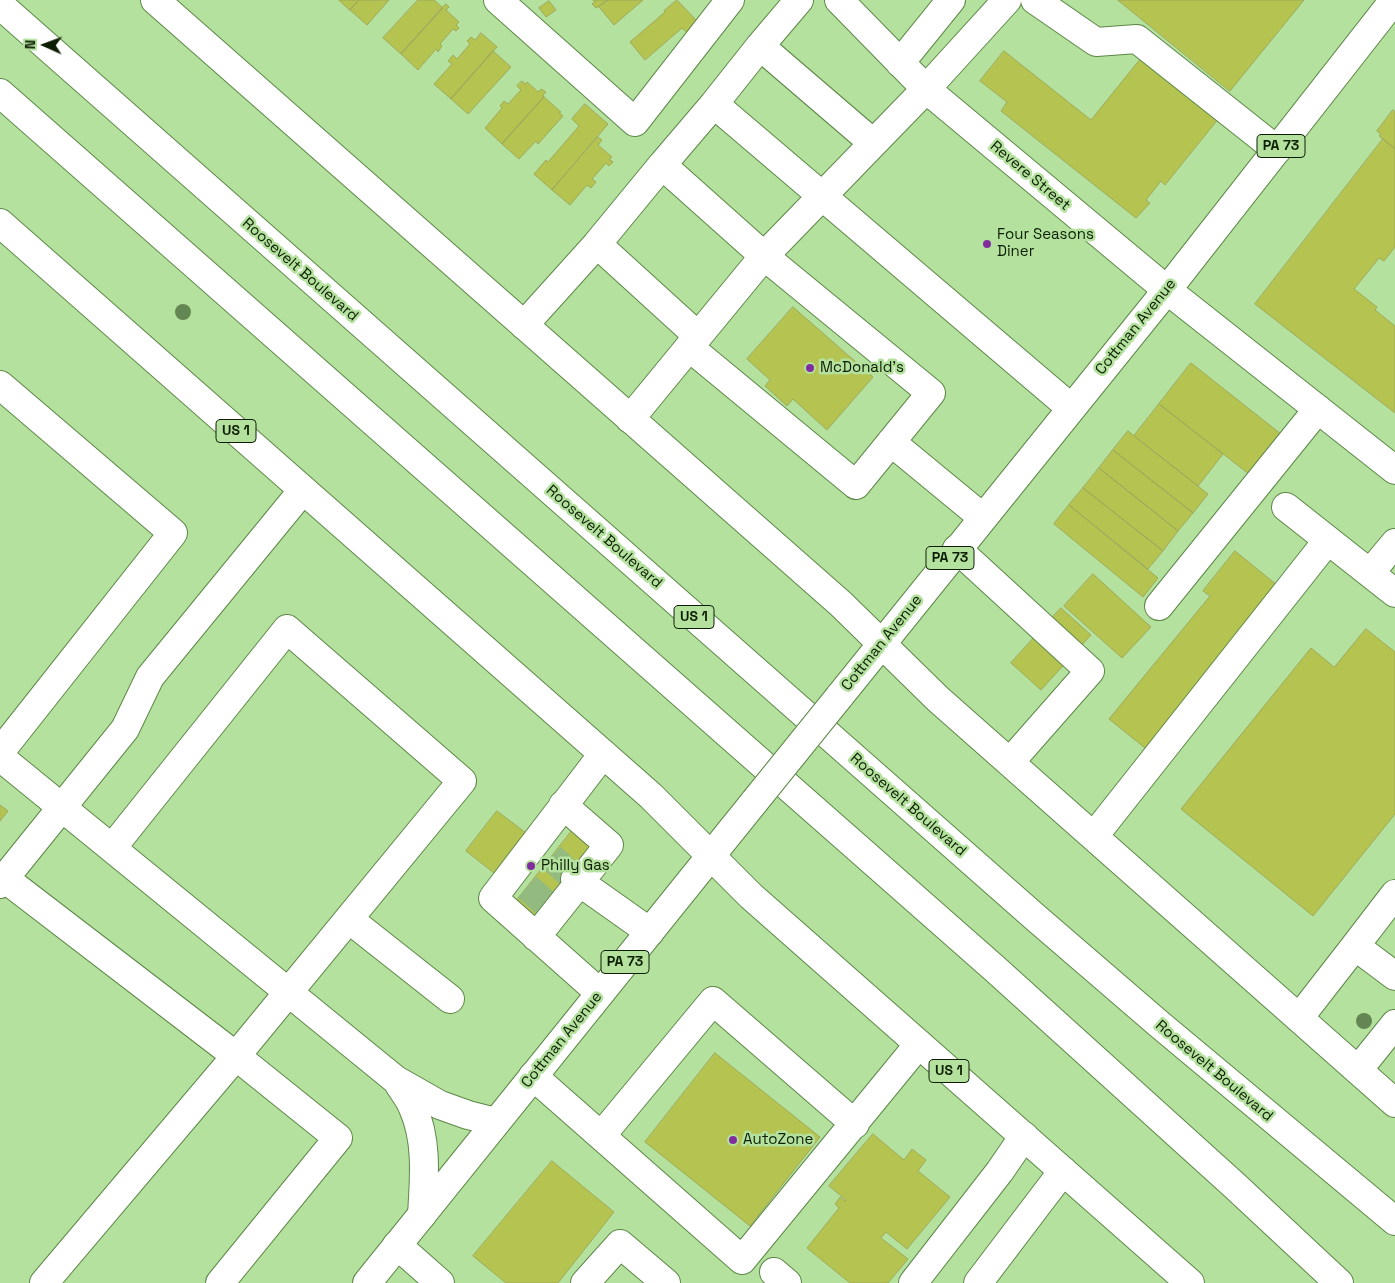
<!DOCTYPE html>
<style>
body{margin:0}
#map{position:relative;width:1395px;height:1283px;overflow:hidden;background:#b4e29e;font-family:"Space Grotesk",sans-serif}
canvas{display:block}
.north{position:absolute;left:20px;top:20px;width:50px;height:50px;-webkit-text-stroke:4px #b4e29e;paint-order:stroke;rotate:272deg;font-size:14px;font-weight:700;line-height:20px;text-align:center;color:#0d1e04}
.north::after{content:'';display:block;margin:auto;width:18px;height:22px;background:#0d1e04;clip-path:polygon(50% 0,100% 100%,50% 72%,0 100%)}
</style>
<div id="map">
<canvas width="1395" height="1283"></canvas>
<div class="north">N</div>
</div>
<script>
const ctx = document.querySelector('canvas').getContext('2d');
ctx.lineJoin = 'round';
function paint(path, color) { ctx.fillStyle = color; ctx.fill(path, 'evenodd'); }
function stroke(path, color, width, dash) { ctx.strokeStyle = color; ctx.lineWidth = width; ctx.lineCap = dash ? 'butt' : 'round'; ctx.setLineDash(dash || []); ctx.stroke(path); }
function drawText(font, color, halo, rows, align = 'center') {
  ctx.font = font + ' "Space Grotesk",sans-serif'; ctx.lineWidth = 5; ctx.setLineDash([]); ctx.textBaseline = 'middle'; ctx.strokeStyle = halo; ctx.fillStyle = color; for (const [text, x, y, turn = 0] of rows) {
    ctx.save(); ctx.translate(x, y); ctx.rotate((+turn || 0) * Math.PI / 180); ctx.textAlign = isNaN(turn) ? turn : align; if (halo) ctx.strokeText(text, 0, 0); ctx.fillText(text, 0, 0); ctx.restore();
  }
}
const building = new Path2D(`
 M339 0H359L350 10Z
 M359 0H389L367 25 350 10Z
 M418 0H434L443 8 401 54 383 38Z
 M593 0H608L596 8 592 4 595 2Z
 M608 0H643L614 25 599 7Z
 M677 0 698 22 687 33 682 28 645 60 630 42 665 12 664 11Z
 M1118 0H1304L1230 91Z
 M549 1 556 10 546 17 539 8Z
 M446 4 449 7 446 10 459 22 456 25 459 28 456 31 453 29 440 44 442 46 438 52 436 49 418 70 401 54Z
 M481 33 497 47 451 99 434 84 452 64 448 61 453 55 457 59 470 44 467 41 471 37 475 40Z
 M493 51 511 67 468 114 451 99Z
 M1004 51 1091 120 1141 58 1219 118 1165 185 1161 181 1146 200 1150 203 1136 218 1001 111 1007 102 980 81Z
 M522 81 525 84 527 82 538 92 541 89 546 92 543 95 544 97 502 144 485 128 502 108 500 106 504 101 508 104 521 90 517 86Z
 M544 97 561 112 559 113 563 116 538 144 536 141 519 159 502 144Z
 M585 104 608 124 552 190 534 174 546 160 548 162 579 126 572 119Z
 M1393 110 1395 112V149L1379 136 1381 134 1377 131Z
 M598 137 602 140 598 145 612 157 609 159 613 162 609 166 606 163 592 179 596 182 591 188 587 185 570 205 552 190Z
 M1383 139 1395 149V247L1384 261 1379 258 1354 289 1377 307 1375 310 1395 326V413L1255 304Z
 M793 307 873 377 827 430 793 399 787 406 765 386 770 380 747 359Z
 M1191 363 1286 438 1254 478 1159 404Z
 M1159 404 1223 454 1198 486 1134 436Z
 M1128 431 1208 494 1193 513 1113 450Z
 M1113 450 1193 513 1178 531 1099 468Z
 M1099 468 1178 531 1163 551 1083 488Z
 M1083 488 1163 551 1148 569 1069 505Z
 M1069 505 1158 578 1143 597 1054 524Z
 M1235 551 1283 590 1150 752 1109 719 1210 596 1203 591Z
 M1093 574 1151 627 1122 658 1064 606Z
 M1061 608 1091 635 1041 690 1011 663Z
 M1366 629 1395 652V814L1313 916 1181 809 1311 648 1334 667Z
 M0 805 8 811 0 821Z
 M497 811 526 833 494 873 466 851Z
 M575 827 600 848 539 925 513 905Z
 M715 1053 820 1137 750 1226 645 1142Z
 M873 1134 904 1160 912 1149 926 1160 918 1171 950 1197 907 1249 886 1232 881 1238 908 1259 888 1283H850L807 1248 839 1208 835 1204 840 1197 845 1201 846 1200 829 1186Z
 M552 1161 614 1212 558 1283H506L473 1256Z`);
const minorTunnel = new Path2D(`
 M551 857 575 879
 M527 887 552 909`);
const minor = new Path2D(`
 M498 0 635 122 730 0
 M839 0 926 89 1167 290 1395 470
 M1035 0 1096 42 1137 39 1277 150
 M760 46 799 0
 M900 63 951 0
 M714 104 760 46 873 143
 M662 165 714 104 1071 408
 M597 244 698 336
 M524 325 597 244 662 165 764 256 931 393 856 485 689 347
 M0 385 173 533 0 752
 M630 419 764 256 926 89 1007 0
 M891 442 982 517
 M1286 507 1395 593
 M957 549 1090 671 1010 762
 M1370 573 1395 543
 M1159 606 1318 409
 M0 757 396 1080 440 1105 468 1115 496 1122
 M1094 836 1328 540
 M4 878 236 1056 338 1138 220 1283
 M575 879 650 932
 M0 884 125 729 150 677 303 490
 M1395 894 1355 946 1395 976
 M350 920 450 999
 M536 937 609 845 563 805
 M600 993 493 898 603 754
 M1299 1018 1355 946
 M1358 1070 1395 1024
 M533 1076 742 1260 919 1044
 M397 1081C402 1090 410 1099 413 1108 428 1141 424 1180 422 1215
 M601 1136 713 1001 855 1124
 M397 1245 440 1283
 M774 1272 787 1283
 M44 1283 236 1056 462 781 287 629 112 848
 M585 1283 620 1244 666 1283
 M913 1283 1000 1171 1024 1136
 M978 1283 1063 1171`);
const major = new Path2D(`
 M839 697 1167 290 1394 0
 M367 1283 755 801`);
const highway = new Path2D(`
 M155 0 841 604 938 699 1395 1103
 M0 5 1036 918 1159 1024 1395 1221
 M0 93 994 968 1234 1185 1339 1283
 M0 223 651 796 751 896 1190 1283`);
const majorBridge = new Path2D(`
 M755 801 839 697`);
const trees = [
 [183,312],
 [1364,1021]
];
const markers = [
 [987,244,5,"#802e9e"],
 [810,368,5,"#802e9e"],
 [531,866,5,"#802e9e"],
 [733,1140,5,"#802e9e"]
];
const shields = [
 [1281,146,48],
 [236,431,40],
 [950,558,48],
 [694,617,40],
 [625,962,48],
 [949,1071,40]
];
const shieldNames = [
 ["PA 73",1281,146],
 ["US 1",236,431],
 ["PA 73",950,558],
 ["US 1",694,617],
 ["PA 73",625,962],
 ["US 1",949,1071]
];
const streetNames = [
 ["Revere Street",1030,176,40],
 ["Roosevelt Boulevard",300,270,41],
 ["Cottman Avenue",1136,327,-51],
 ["Roosevelt Boulevard",604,537,41],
 ["Cottman Avenue",882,643,-51],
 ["Roosevelt Boulevard",908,805,41],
 ["Cottman Avenue",562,1040,-51],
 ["Roosevelt Boulevard",1214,1071,40]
];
const poiNames = [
 ["Four Seasons",997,235],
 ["Diner",997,252],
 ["McDonald's",820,368],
 ["Philly Gas",541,866],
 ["AutoZone",743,1140]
];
paint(building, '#b5c351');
stroke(building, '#9ea95b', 1);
stroke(minorTunnel, '#93bb7f', 28, [28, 14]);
stroke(minor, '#5d8747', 30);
stroke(major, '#5d8747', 30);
stroke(highway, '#5d8747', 30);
stroke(minor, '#fff', 28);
stroke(major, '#fff', 28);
stroke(highway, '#fff', 28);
stroke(majorBridge, '#5d8747', 30, []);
stroke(majorBridge, '#fff', 28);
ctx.fillStyle = '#648653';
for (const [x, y] of trees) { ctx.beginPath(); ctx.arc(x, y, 8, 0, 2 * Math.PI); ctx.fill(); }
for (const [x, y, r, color] of markers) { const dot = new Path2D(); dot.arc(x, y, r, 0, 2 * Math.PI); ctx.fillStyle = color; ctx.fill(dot); stroke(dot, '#b4e29e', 2); }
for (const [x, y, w] of shields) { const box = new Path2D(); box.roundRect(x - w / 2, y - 11.5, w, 23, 4); ctx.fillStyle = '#b4e29e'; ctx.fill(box); stroke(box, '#0d1e04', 1); }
drawText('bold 14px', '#0d1e04', null, shieldNames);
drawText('15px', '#0d1e04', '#b4e29e', streetNames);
drawText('15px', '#0d1e04', '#b4e29e', poiNames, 'left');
</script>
